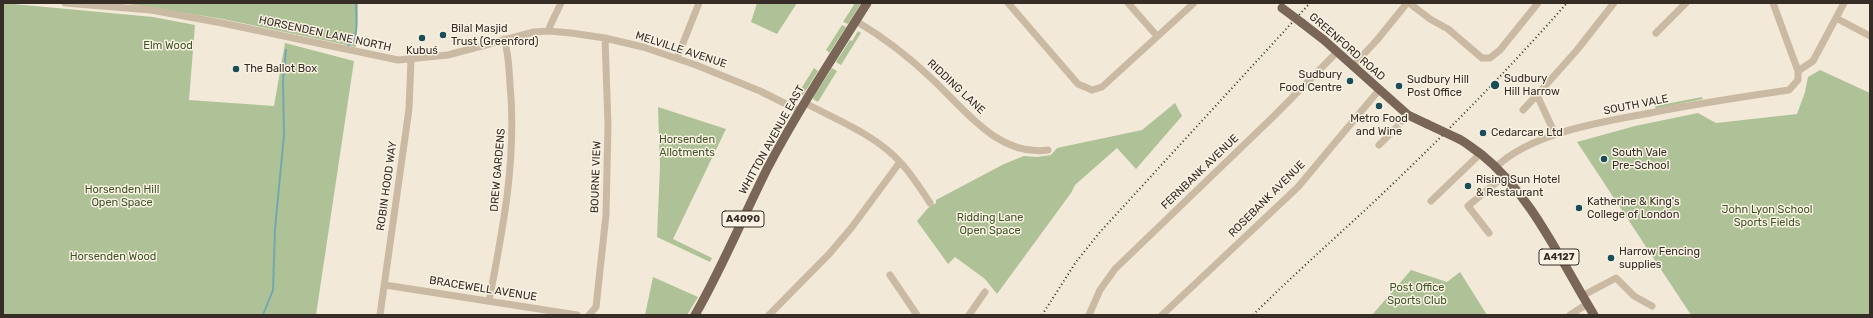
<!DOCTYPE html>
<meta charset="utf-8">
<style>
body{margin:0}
#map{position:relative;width:1873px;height:318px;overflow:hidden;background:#f2e9d8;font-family:Rubik,sans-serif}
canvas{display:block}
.frame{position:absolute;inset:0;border:4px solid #362d26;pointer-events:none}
</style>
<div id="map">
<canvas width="1873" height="318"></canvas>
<div class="frame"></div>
</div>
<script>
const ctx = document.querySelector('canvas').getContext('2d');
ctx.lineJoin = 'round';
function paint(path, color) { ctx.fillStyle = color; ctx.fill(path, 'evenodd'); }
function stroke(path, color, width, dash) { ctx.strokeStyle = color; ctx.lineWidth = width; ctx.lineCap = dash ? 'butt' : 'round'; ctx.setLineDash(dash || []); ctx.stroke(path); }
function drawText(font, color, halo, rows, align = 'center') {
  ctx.font = font + ' Rubik,sans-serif'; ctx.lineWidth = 3; ctx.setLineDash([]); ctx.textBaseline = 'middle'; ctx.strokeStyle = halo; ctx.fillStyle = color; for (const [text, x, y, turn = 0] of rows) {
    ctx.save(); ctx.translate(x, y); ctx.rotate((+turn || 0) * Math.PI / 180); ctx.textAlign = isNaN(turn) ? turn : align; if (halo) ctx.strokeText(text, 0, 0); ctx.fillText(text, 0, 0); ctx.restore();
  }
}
const green = new Path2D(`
 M3 3 153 17 195 25 189 100 274 106 285 43 354 61 316 315H3Z
 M122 3H358L356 47 223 19Z
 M757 3H797L777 34 751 22Z
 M855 3H861L848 24 843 22Z
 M842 25 846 27 828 55 829 52 826 50Z
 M858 31 861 33 841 65 836 62 850 40 852 41Z
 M814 68 818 71 803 95H801L794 100Z
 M832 68 837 71 818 102 813 99 814 96Z
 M1820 70 1870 93V315H1691L1577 142 1635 126 1698 113 1716 123 1797 114 1805 92 1808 77Z
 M1702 97 1703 99 1656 109 1655 106Z
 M1175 103 1182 116 1136 169 1117 148 1075 185 1071 193 997 294 985 279 955 257 948 264 917 221 928 208 936 203V200L1004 164 1024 156 1037 157 1051 155 1057 148 1142 130Z
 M658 107 726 129 673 239 712 258 710 262 657 237 660 166Z
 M1411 270 1447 282 1460 272 1487 315H1372Z
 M653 277 698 297 687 315H645Z`);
const stream = new Path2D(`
 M348 46C360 39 356 15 356 3
 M263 315 273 290 275 229 284 135 283 80 286 50`);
const minorTunnel = new Path2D(`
 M1394 130 1402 121`);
const minor = new Path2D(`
 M65 3 151 10 222 23 398 60 448 55 534 32 549 31 571 33 605 38 643 47 696 65 760 91 800 111
 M1008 3 1078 84 1092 90 1102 87 1194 3
 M1128 3 1157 36
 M1409 3 1430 19 1448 29 1482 58H1490L1500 50 1538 3
 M1836 18 1870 36
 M856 21C883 37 908 56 931 78 964 108 997 157 1048 150
 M549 31 550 26 561 3
 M1656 33 1686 3
 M677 58 699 3
 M1353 66 1377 40 1407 3
 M1798 71 1813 61 1844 3
 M805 103C837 120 876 135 901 163 912 175 921 189 930 203
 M1523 110 1537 95
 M1402 121 1408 115
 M1555 134 1537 95 1577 50 1614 3
 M1379 145 1394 130
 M1496 167C1530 134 1599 122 1645 114 1693 104 1741 97 1789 90L1798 80V71L1773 3
 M1431 201 1480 154
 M1489 233 1468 206 1504 176
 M890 275 917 315
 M385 285 577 315
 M1582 296 1616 278 1634 296 1652 306
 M489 301C503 229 517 158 510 84 509 70 509 54 504 39
 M380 315 409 109 411 60
 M589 315 596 307 606 215 608 125 605 38
 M769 315 830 253 852 227 900 162
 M969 315 985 292
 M1089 315 1100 290 1115 269 1276 114 1337 52
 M1162 315 1298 187 1379 90
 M1570 315 1587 304`);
const major = new Path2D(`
 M1302 23 1324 40 1408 115 1427 124
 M1459 139C1467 143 1473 149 1481 154 1532 195 1560 260 1594 315
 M695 315C722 268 743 217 767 169 797 112 833 57 867 3`);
const rail = new Path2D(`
 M1042 315 1076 262 1100 232 1310 3
 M1253 315C1302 266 1354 222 1403 174 1460 119 1515 62 1567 3`);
const majorBridge = new Path2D(`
 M1282 8 1302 23
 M1427 124 1459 139`);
const markers = [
 [443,35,4,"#194d59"],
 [422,38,4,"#194d59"],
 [236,69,4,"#194d59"],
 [1350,81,4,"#194d59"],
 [1495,85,5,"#194d59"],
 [1399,86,4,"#194d59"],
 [1379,106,4,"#194d59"],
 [1483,133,4,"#194d59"],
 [1604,159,4,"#194d59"],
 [1468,186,4,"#194d59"],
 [1579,208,4,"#194d59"],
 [1611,258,4,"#194d59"]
];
const shields = [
 [743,219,42],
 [1559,257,40]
];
const shieldNames = [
 ["A4090",743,219],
 ["A4127",1559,257]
];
const poiNames = [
 ["Bilal Masjid",451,29],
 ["Trust (Greenford)",451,42],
 ["Kubuś",422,51,"center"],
 ["The Ballot Box",244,69],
 ["Sudbury",1342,75,"right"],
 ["Food Centre",1342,88,"right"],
 ["Sudbury",1504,79],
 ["Hill Harrow",1504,92],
 ["Sudbury Hill",1407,80],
 ["Post Office",1407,93],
 ["Metro Food",1379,119,"center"],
 ["and Wine",1379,132,"center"],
 ["Cedarcare Ltd",1491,133],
 ["South Vale",1612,153],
 ["Pre-School",1612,166],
 ["Rising Sun Hotel",1476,180],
 ["& Restaurant",1476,193],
 ["Katherine & King's",1587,202],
 ["College of London",1587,215],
 ["Harrow Fencing",1619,252],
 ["supplies",1619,265]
];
const streetNames = [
 ["HORSENDEN LANE NORTH",325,34,12],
 ["GREENFORD ROAD",1347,47,41],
 ["MELVILLE AVENUE",681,50,18],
 ["RIDDING LANE",956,87,43],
 ["SOUTH VALE",1636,105,-11],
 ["WHITTON AVENUE EAST",772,140,-61],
 ["DREW GARDENS",498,170,-85],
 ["FERNBANK AVENUE",1200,172,-44],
 ["BOURNE VIEW",596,177,-88],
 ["ROBIN HOOD WAY",387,186,-82],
 ["ROSEBANK AVENUE",1267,199,-45],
 ["BRACEWELL AVENUE",483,289,9]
];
const parkNames = [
 ["Elm Wood",168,46],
 ["Horsenden",687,140],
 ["Allotments",687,153],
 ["Horsenden Hill",122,190],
 ["Open Space",122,203],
 ["John Lyon School",1767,210],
 ["Sports Fields",1767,223],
 ["Ridding Lane",990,218],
 ["Open Space",990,231],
 ["Horsenden Wood",113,257],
 ["Post Office",1417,288],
 ["Sports Club",1417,301]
];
paint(green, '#afc297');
stroke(stream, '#75a7b1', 2);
stroke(minorTunnel, '#ccc3b4', 7, [7, 3.5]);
stroke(minor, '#cbbaa3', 7);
stroke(major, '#796656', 9);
stroke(rail, '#362d26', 2, [1, 3]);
stroke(majorBridge, '#796656', 9);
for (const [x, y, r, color] of markers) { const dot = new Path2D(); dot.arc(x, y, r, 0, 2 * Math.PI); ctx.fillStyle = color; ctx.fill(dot); stroke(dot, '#faf3e4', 1.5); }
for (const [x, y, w] of shields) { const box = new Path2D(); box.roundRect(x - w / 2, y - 8, w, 16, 3); ctx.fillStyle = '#faf3e4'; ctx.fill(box); stroke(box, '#362d26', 1); }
drawText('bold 10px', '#362d26', null, shieldNames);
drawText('11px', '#362d26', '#faf3e4', poiNames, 'left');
drawText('11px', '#362d26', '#faf3e4', streetNames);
drawText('11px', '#3f5528', '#faf3e4', parkNames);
</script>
